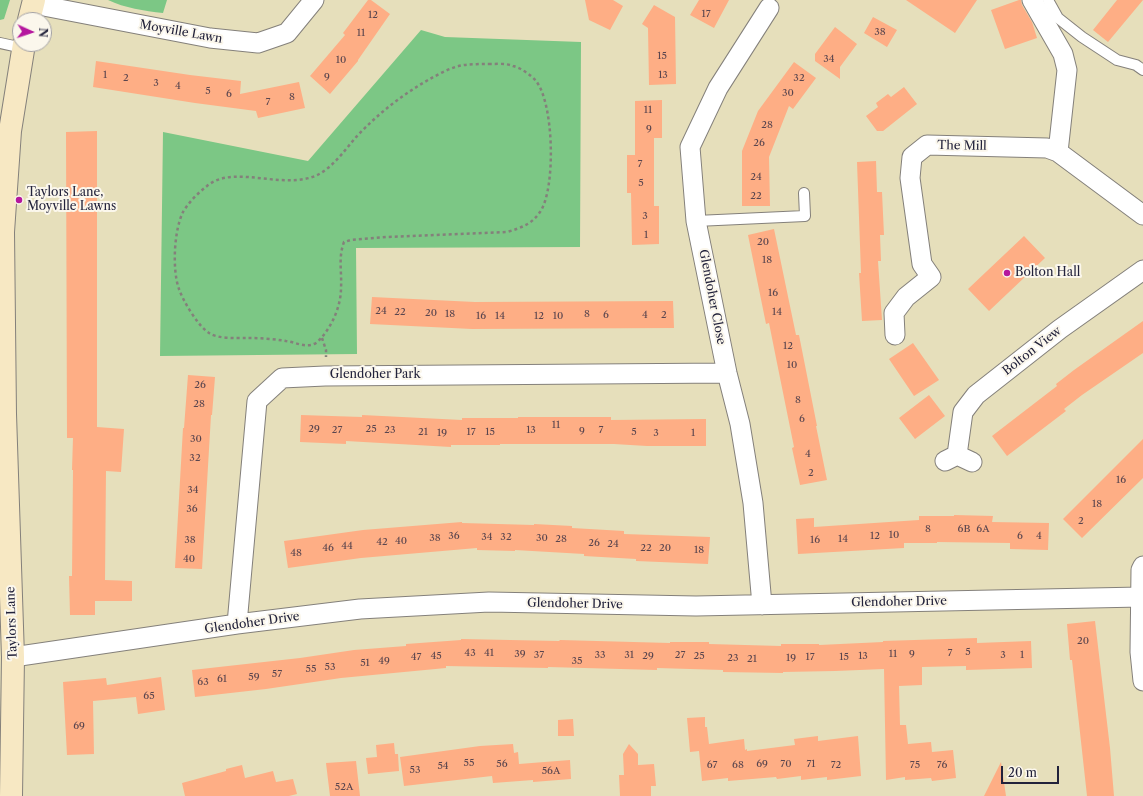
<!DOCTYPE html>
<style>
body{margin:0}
#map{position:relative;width:1143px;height:796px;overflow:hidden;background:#e6dfbb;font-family:"Libre Caslon Text",serif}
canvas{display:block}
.north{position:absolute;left:12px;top:12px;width:40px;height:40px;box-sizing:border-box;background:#fbf7ec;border:1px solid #a4a2a5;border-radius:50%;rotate:93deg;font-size:11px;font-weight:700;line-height:16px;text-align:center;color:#22223b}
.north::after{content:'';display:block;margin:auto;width:14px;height:18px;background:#b5179e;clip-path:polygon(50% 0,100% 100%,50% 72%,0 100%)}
.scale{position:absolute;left:1001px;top:766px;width:58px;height:18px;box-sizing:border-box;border:2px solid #22223b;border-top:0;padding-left:5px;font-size:12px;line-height:14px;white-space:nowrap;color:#22223b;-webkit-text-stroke:3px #fbf7ec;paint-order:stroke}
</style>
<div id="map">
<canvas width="1143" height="796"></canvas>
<div class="north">N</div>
<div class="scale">20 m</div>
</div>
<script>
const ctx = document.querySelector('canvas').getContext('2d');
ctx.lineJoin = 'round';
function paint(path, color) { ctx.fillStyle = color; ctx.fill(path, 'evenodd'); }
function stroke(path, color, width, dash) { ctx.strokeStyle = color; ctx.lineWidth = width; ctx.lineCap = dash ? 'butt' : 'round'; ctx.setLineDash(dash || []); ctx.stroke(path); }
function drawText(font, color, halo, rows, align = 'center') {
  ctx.font = font + ' "Libre Caslon Text",serif'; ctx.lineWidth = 4; ctx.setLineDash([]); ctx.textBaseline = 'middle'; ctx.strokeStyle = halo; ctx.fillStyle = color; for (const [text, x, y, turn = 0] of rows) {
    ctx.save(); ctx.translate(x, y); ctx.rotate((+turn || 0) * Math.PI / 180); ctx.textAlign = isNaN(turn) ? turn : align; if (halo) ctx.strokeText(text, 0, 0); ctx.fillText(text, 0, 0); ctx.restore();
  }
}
const green = new Path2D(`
 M0 0H10L4 19 0 20Z
 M108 0H167L163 13C144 11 125 8 108 0Z
 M421 30 445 37 581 42 580 247 356 248 357 354 160 356 163 132 308 161Z`);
const building = new Path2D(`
 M368 0H371L390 14 358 60V61L330 94 310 76 345 35 343 33Z
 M585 0H613L623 6 610 30 589 20Z
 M699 0H729L714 28 690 15Z
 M906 0H977L955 33Z
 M1019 0H1021L1022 5 1032 22 1037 38 1005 49 991 10Z
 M1117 0H1143L1108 42 1093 30Z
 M654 5 675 17 676 84 649 85 648 28 642 24Z
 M873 17 897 30 887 47 864 33Z
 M835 27 857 44 840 67V79L815 61V54Z
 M96 61 190 75 241 81 240 94 299 82 305 108 258 118 256 111 195 103 93 87Z
 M794 62 816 78 793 109 789 106 769 157 770 206H742V151L758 111Z
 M904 87 917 104 883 131H877L866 116 878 107 876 103 888 94 891 97Z
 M662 100V138H654V206H659V244L632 245 631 193H627V155H635V101Z
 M97 131V427L124 429 121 472 106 471 105 580 132 581V601H95V615H70L69 576H72L73 470H72L73 438H67L66 132Z
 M876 161 877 192H882L884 235H880L881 261H878L882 320 862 321 859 273H861L857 162Z
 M774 229 796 335H799L817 426H816L827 480 800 485 792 448 794 447 776 358 769 323 766 324 748 235Z
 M1024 236 1045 258 989 311 968 289Z
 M372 297 475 302 673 301 674 328 472 329 370 324Z
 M1143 321V353L1082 395 1064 409 1066 411 1007 456 992 436 1057 386 1056 384 1074 370Z
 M913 343 939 380 914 396 889 359Z
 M188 375 215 377 212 415H211L202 569 175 568 183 428H184Z
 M929 395 945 416 915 439 899 418Z
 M301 415 362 417V415L462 420V418H518V417H611V420L706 419V446H647L614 444H500V445H451V447L346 441V444L300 442Z
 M1143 439V478L1082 538 1063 519Z
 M954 515 993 516 992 522 1049 523 1048 550 1010 549V543L937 542V543H904V548L798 554 796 519 814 518V527L919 520V516H954Z
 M462 522V523L534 525V524L572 526V528L624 531V534L710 537 708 564 636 561V559L584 556V554L515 550V551L477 550V548L361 558 288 568 284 541 363 530Z
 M1095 621 1110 748 1114 796H1087L1072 660H1070L1067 624Z
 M977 638V643L1031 641 1032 668 966 670V666L922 667V685L899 686 900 725H906L908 744 931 742 932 752 953 750 956 778 932 781 931 778 905 780V777L886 780 884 669 835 671 783 672V673L723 672V670L657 668V670L548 667V668L446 666V668L341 678 266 689 195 697 192 670 300 658 354 650 406 646V644L461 640V639L559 641 560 640 670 643V642H709V644L781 646V644H819V645L883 642V641Z
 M161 677 165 710 138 714 136 697 93 701 94 754 67 755 63 682 106 678 107 685Z
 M705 717V727H707L709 744 744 739 745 750 747 749V751L795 745 794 739 818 736V741L858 736 861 776 827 780V777L801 780V776L777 779 776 777 728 781V778L702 781 699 751 690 752 687 718Z
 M573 719 574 736H558V720Z
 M394 743 395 754H398L399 771 368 774 366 758 377 757 376 745Z
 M513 744 514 753 518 752 519 764 570 760 571 779 533 782V780L493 783 492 776 404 786 400 757 480 746Z
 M629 744 638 754V765L654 764 656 786H651V796H620L619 775H624L623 754Z
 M356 761 360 796H330L326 763Z
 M1001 762 1006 796H984Z
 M242 765 245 778 273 771 276 782 293 779 297 794 289 796H185L182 783 226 771V769Z`);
const path = new Path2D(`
 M489 64C496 64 506 63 513 66 521 68 531 75 536 81 554 103 556 189 540 212 532 224 521 228 507 232L387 237 351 240 344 242C338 258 342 272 341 288 341 305 333 324 322 337 320 339 317 343 314 344 305 348 295 342 286 341 274 339 260 338 247 338 236 338 218 339 209 333 198 326 183 301 179 289 172 270 174 230 183 212 189 202 198 193 207 186 235 162 291 195 324 171 338 161 347 147 358 135 379 113 402 95 428 80 439 74 451 67 464 65 472 64 481 64 489 64Z
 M322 338 326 350V357`);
const service = new Path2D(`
 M1048 0 1058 18 1082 37 1117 60 1136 65 1143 70
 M0 43 23 48
 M696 221 805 216 804 193`);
const minor = new Path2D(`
 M1032 0 1063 54 1067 70 1058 152
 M33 4 210 38 258 43 287 33 314 0
 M895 335 894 313 906 297 931 277 922 264 910 178 912 157 927 145 1047 148 1058 152 1143 215
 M957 455 963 412 976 395 1060 329 1143 270
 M945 461 957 455 972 462
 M1143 566 1141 570 1140 652 1143 681
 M762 605 753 503 740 424 727 373 696 221 690 147 718 88 769 8
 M237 624 257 401 282 378 325 376 727 373
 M13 657 237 624 360 609 489 602 696 606 1141 597`);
const secondary = new Path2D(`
 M29 20 34 0
 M11 796 13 657 5 414 3 232 10 131 24 44`);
const markers = [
 [19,200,4,"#b5179e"],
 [1007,273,4,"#b5179e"]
];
const numberNames = [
 ["17",706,14],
 ["12",373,15],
 ["38",880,32],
 ["11",361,33],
 ["15",662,56],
 ["34",829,59],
 ["10",341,60],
 ["1",105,75],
 ["13",663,75],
 ["9",327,77],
 ["2",126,78],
 ["32",799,78],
 ["3",156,83],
 ["4",178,86],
 ["5",208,91],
 ["30",788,93],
 ["6",229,94],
 ["8",292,97],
 ["7",268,102],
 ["11",648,110],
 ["28",767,125],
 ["9",649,129],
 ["26",759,143],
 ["7",640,164],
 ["24",756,177],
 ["5",641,183],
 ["22",756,196],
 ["3",645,216],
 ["1",646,235],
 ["20",763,242],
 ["18",767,260],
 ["16",773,293],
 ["24",381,311],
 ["22",400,312],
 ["14",777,312],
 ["20",431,313],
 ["18",450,314],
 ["8",587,314],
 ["6",606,315],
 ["4",645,315],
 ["2",664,315],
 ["16",481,316],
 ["14",500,316],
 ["12",539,316],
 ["10",558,316],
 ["12",788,346],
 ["10",792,365],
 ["26",200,385],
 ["8",798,400],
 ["28",199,404],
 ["6",802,419],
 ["11",556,425],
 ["29",314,429],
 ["25",371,429],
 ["27",337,430],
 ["23",390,430],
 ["13",531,430],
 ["7",601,430],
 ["9",582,431],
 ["21",423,432],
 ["17",471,432],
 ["15",490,432],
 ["5",634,432],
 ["19",442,433],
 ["3",656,433],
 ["1",693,433],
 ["30",196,439],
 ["4",808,454],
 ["32",195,458],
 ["2",811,473],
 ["16",1121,480],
 ["34",193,490],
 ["18",1097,504],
 ["36",192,509],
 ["2",1081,521],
 ["8",928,529],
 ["6B",964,529],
 ["6A",983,529],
 ["10",894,535],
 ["36",454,536],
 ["12",875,536],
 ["6",1020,536],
 ["4",1039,536],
 ["34",487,537],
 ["32",506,537],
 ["38",435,538],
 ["30",542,538],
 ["28",561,539],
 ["14",843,539],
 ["38",190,540],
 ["16",815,540],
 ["40",401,541],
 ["42",382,542],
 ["26",594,543],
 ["24",613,544],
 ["44",347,546],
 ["46",328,548],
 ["22",646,548],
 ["20",665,548],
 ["18",699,550],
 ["48",296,553],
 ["40",189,559],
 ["20",1083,641],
 ["5",968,652],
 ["43",470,653],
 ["41",489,653],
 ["7",950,653],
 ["39",520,654],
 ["11",893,654],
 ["9",912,654],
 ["37",539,655],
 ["33",600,655],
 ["31",629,655],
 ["27",680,655],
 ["3",1003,655],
 ["1",1022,655],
 ["45",436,656],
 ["29",648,656],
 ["25",699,656],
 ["13",863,656],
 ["47",416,657],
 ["17",810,657],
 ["15",844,657],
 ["23",733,658],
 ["19",791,658],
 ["21",752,659],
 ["49",384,661],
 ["35",577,661],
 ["51",365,663],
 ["53",330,667],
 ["55",311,669],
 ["57",277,674],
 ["59",254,677],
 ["61",222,679],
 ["63",203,682],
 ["65",149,696],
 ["69",79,726],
 ["55",469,763],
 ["56",502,764],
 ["69",762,764],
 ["70",786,764],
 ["71",811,764],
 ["67",712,765],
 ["68",738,765],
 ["72",836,765],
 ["75",915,765],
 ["76",942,765],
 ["54",443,766],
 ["53",415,770],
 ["56A",551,771],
 ["52A",344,787]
];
const streetNames = [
 ["Moyville Lawn",181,32,10],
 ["The Mill",962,146,1],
 ["Glendoher Close",712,297,79],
 ["Bolton View",1032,351,-38],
 ["Glendoher Park",375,375],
 ["Glendoher Drive",899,602,-1],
 ["Glendoher Drive",575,604,1],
 ["Taylors Lane",12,623,-92],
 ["Glendoher Drive",252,623,-8]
];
const poiNames = [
 ["Taylors Lane,",27,193],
 ["Moyville Lawns",27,207],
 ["Bolton Hall",1015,273]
];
paint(green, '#7cc785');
paint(building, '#feae85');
stroke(service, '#84807b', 12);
stroke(minor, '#84807b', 21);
stroke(secondary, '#84807b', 24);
stroke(path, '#84807b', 2.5, [3, 3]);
stroke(service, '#fff', 10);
stroke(minor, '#fff', 19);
stroke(secondary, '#f7e8c3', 22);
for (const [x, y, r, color] of markers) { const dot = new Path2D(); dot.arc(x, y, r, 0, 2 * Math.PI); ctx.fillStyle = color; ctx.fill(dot); stroke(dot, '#fbf7ec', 1.5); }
drawText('10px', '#59454e', null, numberNames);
drawText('12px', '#22223b', '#fbf7ec', streetNames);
drawText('12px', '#22223b', '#fbf7ec', poiNames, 'left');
</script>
